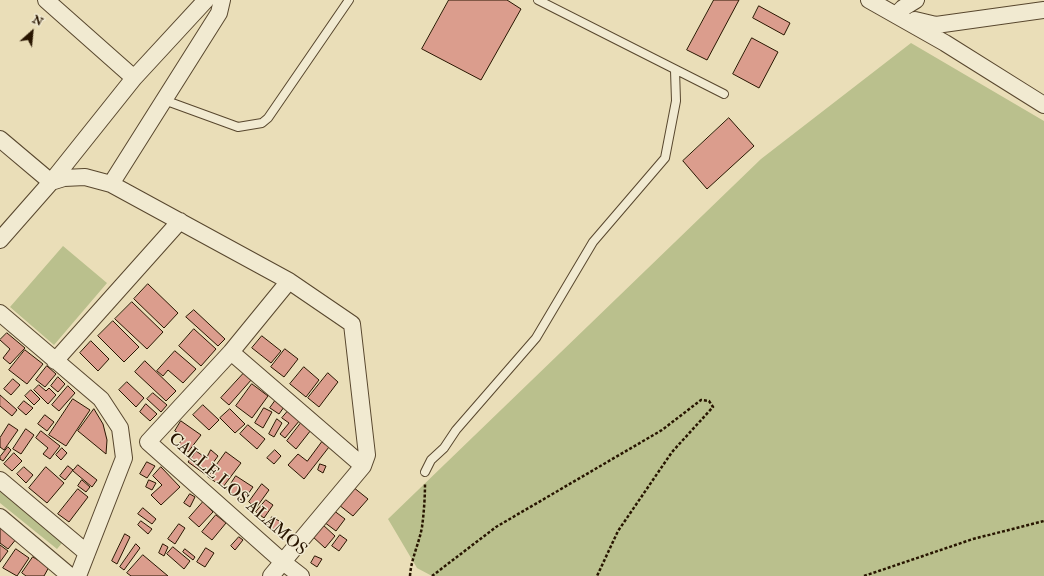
<!DOCTYPE html>
<style>
body{margin:0}
#map{position:relative;width:1044px;height:576px;overflow:hidden;background:#eadeb8;font-family:"IM FELL Double Pica",serif}
canvas{display:block}
.north{position:absolute;left:12px;top:12px;width:40px;height:40px;-webkit-text-stroke:3px #f1ead1;paint-order:stroke;rotate:27deg;font-size:11px;font-weight:700;line-height:16px;text-align:center;color:#281500}
.north::after{content:'';display:block;margin:auto;width:14px;height:18px;background:#281500;clip-path:polygon(50% 0,100% 100%,50% 72%,0 100%)}
</style>
<div id="map">
<canvas width="1044" height="576"></canvas>
<div class="north">N</div>
</div>
<script>
const ctx = document.querySelector('canvas').getContext('2d');
ctx.lineJoin = 'round';
function paint(path, color) { ctx.fillStyle = color; ctx.fill(path, 'evenodd'); }
function stroke(path, color, width, dash) { ctx.strokeStyle = color; ctx.lineWidth = width; ctx.lineCap = dash ? 'butt' : 'round'; ctx.setLineDash(dash || []); ctx.stroke(path); }
function drawText(font, color, halo, rows, align = 'center') {
  ctx.font = font + ' "IM FELL Double Pica",serif'; ctx.lineWidth = 3; ctx.setLineDash([]); ctx.textBaseline = 'middle'; ctx.strokeStyle = halo; ctx.fillStyle = color; for (const [text, x, y, turn = 0] of rows) {
    ctx.save(); ctx.translate(x, y); ctx.rotate((+turn || 0) * Math.PI / 180); ctx.textAlign = isNaN(turn) ? turn : align; if (halo) ctx.strokeText(text, 0, 0); ctx.fillText(text, 0, 0); ctx.restore();
  }
}
const green = new Path2D(`
 M911 43 1044 121V576H432L417 568 388 519 761 159Z
 M63 246 107 283 54 345 10 307Z
 M0 491 62 543 57 549 0 503Z`);
const building = new Path2D(`
 M449 0H507L521 9 481 80 422 49Z
 M714 0H739L707 60 687 50Z
 M759 6 790 23 784 35 753 18Z
 M752 38 778 52 759 88 733 74Z
 M729 118 754 146 707 189 683 161Z
 M148 284 178 313 164 328 134 299Z
 M132 302 163 332 147 349 115 319Z
 M194 310 225 339 218 346 186 317Z
 M113 321 139 347 124 362 98 336Z
 M194 329 216 349 201 366 179 346Z
 M7 333 25 348 10 364 3 358 10 349 0 340Z
 M262 336 281 351 271 363 252 348Z
 M91 341 109 359 98 371 80 353Z
 M285 349 298 359 284 377 271 367Z
 M25 350 43 364 27 384 9 370Z
 M175 351 196 369 183 383 168 370 163 376 157 371Z
 M145 361 176 391 166 401 135 372Z
 M47 366 56 374 45 387 36 380Z
 M304 367 319 380 306 397 290 384Z
 M244 373 252 379 229 405 221 398Z
 M328 373 338 382 319 407 308 398Z
 M58 377 65 384 58 392 51 386Z
 M13 379 20 385 11 395 4 389Z
 M127 382 144 398 136 407 119 390Z
 M252 384 268 396 252 418 236 406Z
 M39 385 46 391 49 388 56 395 48 404 34 390Z
 M68 386 75 393 59 411 52 405Z
 M31 390 40 399 34 405 25 396Z
 M153 393 167 405 161 412 147 399Z
 M0 395 17 410 12 416 0 406Z
 M73 399 90 410 66 446 49 435Z
 M24 401 33 408 26 415 18 408Z
 M275 401 284 407 279 414 270 408Z
 M146 404 157 414 150 421 140 412Z
 M203 405 219 420 209 430 193 415Z
 M264 408 272 412 263 428 255 423Z
 M94 409 103 424 107 440 106 454 78 431Z
 M230 409 245 424 235 433 220 418Z
 M288 411 300 420 285 438 280 434 289 423 282 418Z
 M45 415 54 422 47 431 38 424Z
 M277 419 282 423 274 437 269 434Z
 M181 421 201 435 188 452 178 445 184 437 175 431Z
 M301 423 311 430 296 449 287 441Z
 M9 424 18 430 4 450 0 447V438Z
 M248 425 265 439 257 449 240 434Z
 M26 429 34 435 21 454 13 449Z
 M41 431 60 446 50 459 43 454 48 448 36 438Z
 M322 442 329 447 304 479 288 465 298 454 307 461Z
 M8 447 11 450 3 461 0 459V457Z
 M62 448 67 453 61 460 56 455Z
 M211 450 218 456 205 474 188 462 196 451 206 458Z
 M275 450 281 456 274 464 267 458Z
 M226 452 241 463 223 487 208 477Z
 M14 453 22 461 12 471 4 464Z
 M147 462 155 466 147 478 140 474Z
 M320 464 326 466 323 473 318 470Z
 M78 465 97 480 92 487 73 471Z
 M68 466 73 470 65 480 60 476Z
 M24 467 33 475 26 483 17 474Z
 M46 467 64 483 47 503 29 488Z
 M161 467 180 487 161 505 151 495 162 485 153 476Z
 M236 476 253 487 243 501 227 490Z
 M82 480 90 487 86 492 78 486Z
 M149 480 156 483 152 490 146 487Z
 M262 484 269 490 256 508 249 502Z
 M353 487 368 499 353 516 339 505Z
 M78 489 88 497 69 522 58 514Z
 M190 494 195 497 190 507 184 503Z
 M266 500 273 505 264 518 256 512Z
 M203 502 213 512 199 527 189 518Z
 M143 508 156 519 152 524 138 514Z
 M333 510 345 519 336 531 324 522Z
 M216 515 226 523 212 540 202 532Z
 M272 517 281 522 276 531 267 526Z
 M141 521 152 529 148 534 138 525Z
 M179 524 185 528 175 544 168 539Z
 M322 524 335 536 325 548 312 536Z
 M1 526 17 538 8 549 0 543V528Z
 M125 534 130 537 117 564 112 561Z
 M340 535 347 540 339 551 332 546Z
 M239 537 243 540 235 550 231 546Z
 M136 544 140 548 124 570 120 567Z
 M163 544 168 547 164 556 159 553Z
 M0 545 8 551 0 562Z
 M173 547 190 561 184 569 167 554Z
 M206 548 214 553 205 567 197 562Z
 M16 549 29 558 17 576 3 568Z
 M185 549 195 557 193 560 183 552Z
 M143 555 168 576H131L127 573Z
 M315 556 322 559 317 567 311 563Z
 M33 557 49 567 44 576H26L22 573Z`);
const path = new Path2D(`
 M410 576C411 559 419 544 422 527 424 512 425 497 425 483
 M432 576 496 527 662 430 701 400 709 401 713 407 672 452 618 531 597 576
 M864 576 973 539 1044 521`);
const lane = new Path2D(`
 M538 0 724 94
 M164 100 238 127 262 123 268 118 349 0
 M425 472 431 460 444 448 456 430 536 338 593 242 665 158 676 101 675 70`);
const street = new Path2D(`
 M46 0 134 78
 M869 0 945 43 1044 105
 M896 15 903 8 916 0
 M915 20 936 25 1044 10
 M0 139 51 182 64 178 85 177 111 184 219 13 222 0
 M111 184 289 281 352 324 367 455 363 466 271 576
 M0 240 51 182 134 78 206 0
 M289 281 231 352 148 442 283 562 301 576
 M0 313 101 399 120 428 124 458 78 576
 M231 352 363 466
 M55 361 180 221
 M0 480 87 553
 M0 517 70 576`);
const streetNames = [
 ["CALLE LOS ALAMOS",237,495,41]
];
paint(green, '#bac08d');
paint(building, '#db9d8d');
stroke(building, '#281500', 1);
stroke(lane, '#58472e', 10);
stroke(street, '#58472e', 18);
stroke(path, '#281500', 2.5, [3, 2]);
stroke(lane, '#f1ead1', 8);
stroke(street, '#f1ead1', 16);
drawText('17px', '#281500', '#f1ead1', streetNames);
</script>
